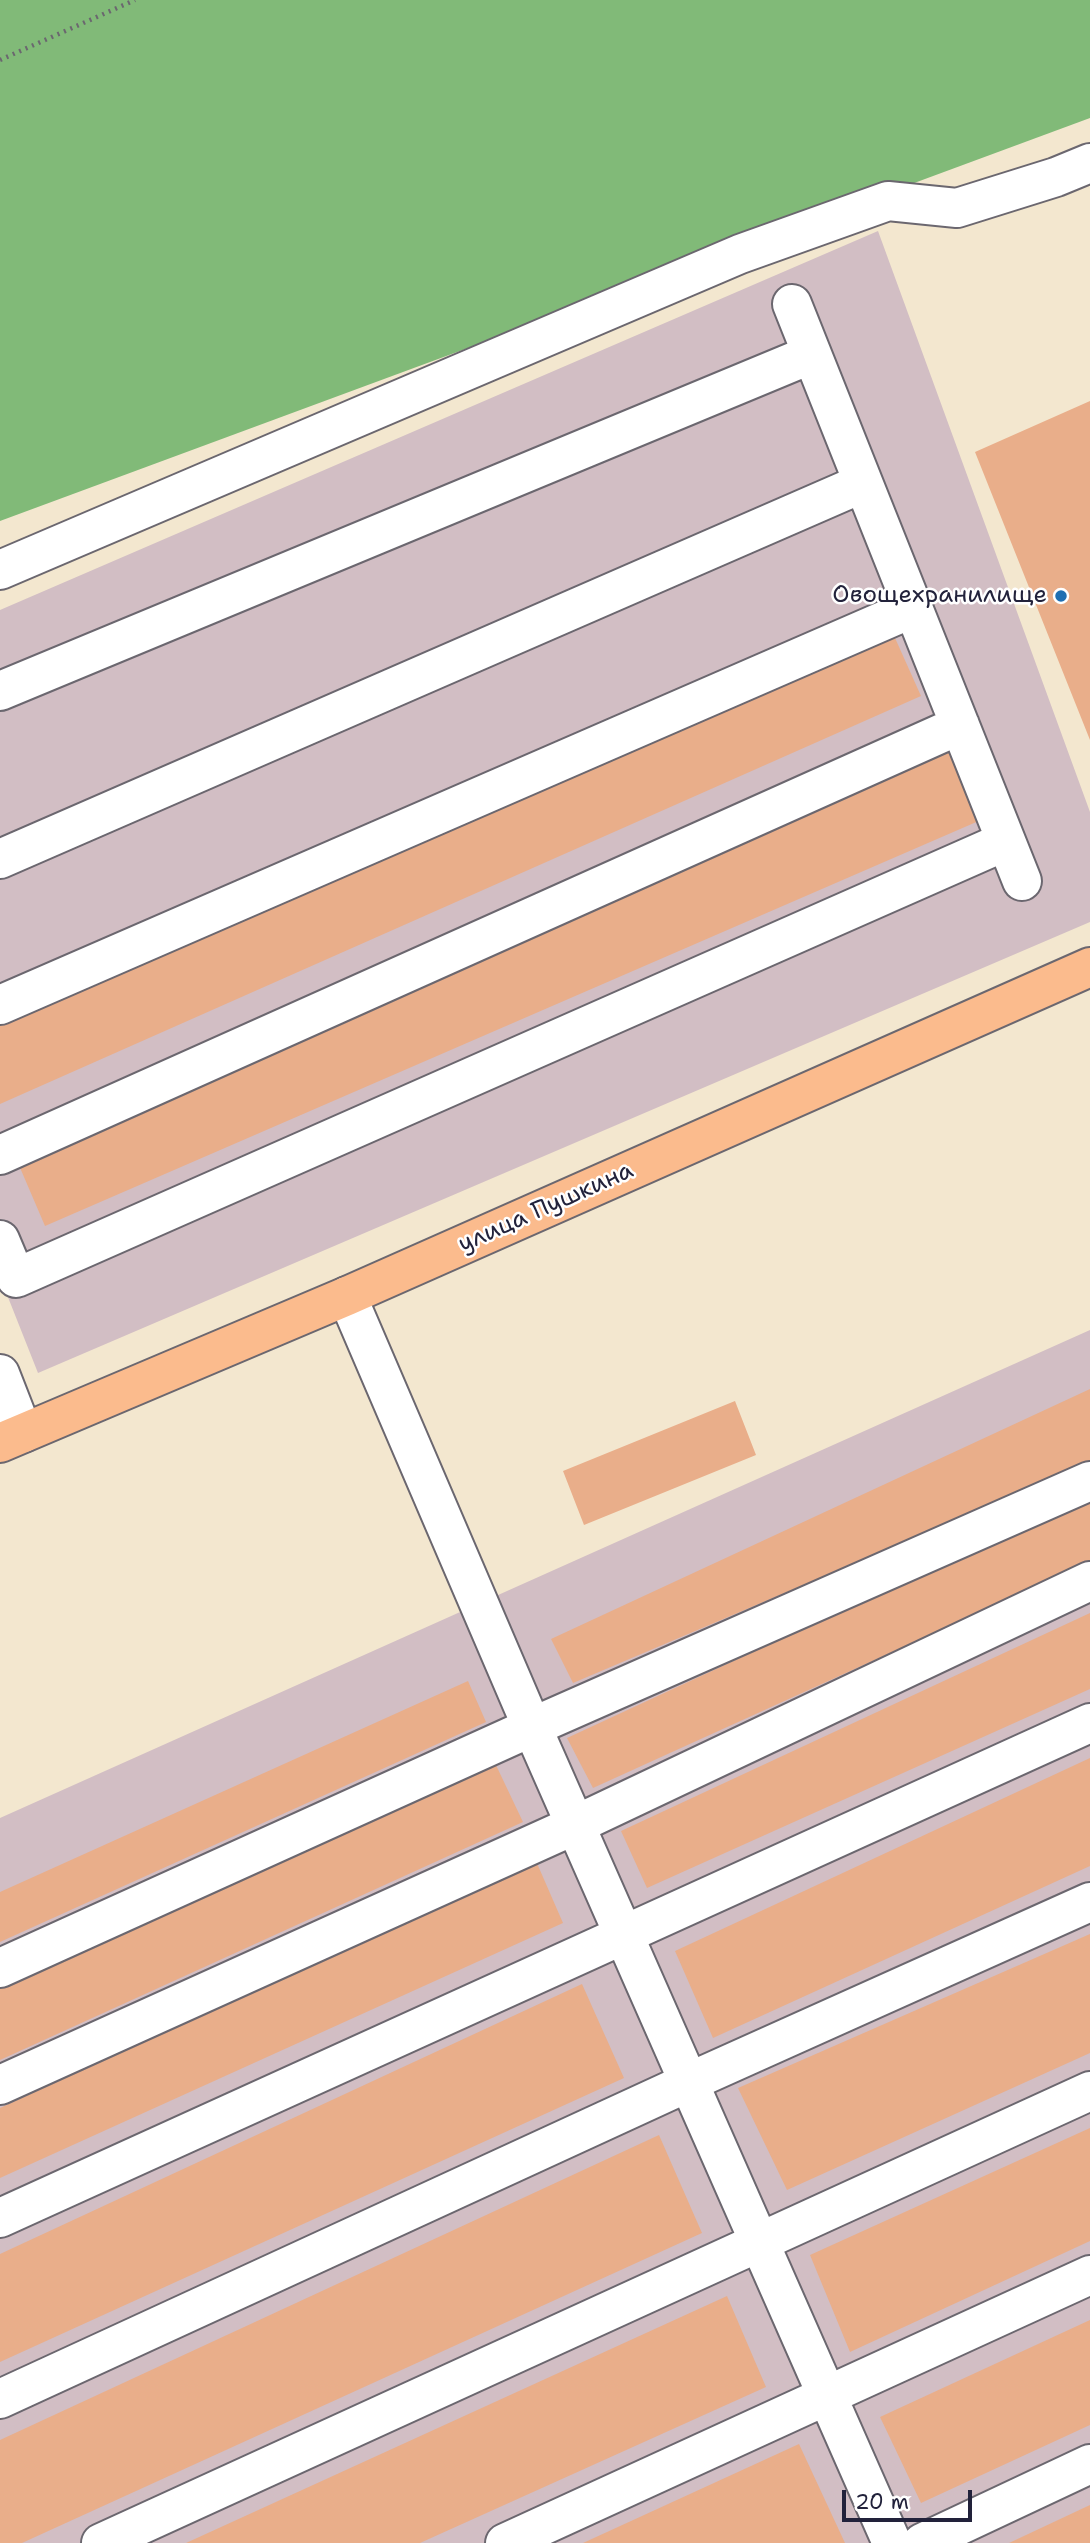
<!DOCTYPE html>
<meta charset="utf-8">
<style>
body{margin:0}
#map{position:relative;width:1090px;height:2543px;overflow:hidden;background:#f3e7cf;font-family:"Shantell Sans",sans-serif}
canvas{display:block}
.scale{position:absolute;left:842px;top:2490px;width:130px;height:32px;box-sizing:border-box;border:4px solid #22223b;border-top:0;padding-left:9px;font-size:21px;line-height:24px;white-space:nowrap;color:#22223b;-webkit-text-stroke:5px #fff;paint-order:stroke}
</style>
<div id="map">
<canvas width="1090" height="2543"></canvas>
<div class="scale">20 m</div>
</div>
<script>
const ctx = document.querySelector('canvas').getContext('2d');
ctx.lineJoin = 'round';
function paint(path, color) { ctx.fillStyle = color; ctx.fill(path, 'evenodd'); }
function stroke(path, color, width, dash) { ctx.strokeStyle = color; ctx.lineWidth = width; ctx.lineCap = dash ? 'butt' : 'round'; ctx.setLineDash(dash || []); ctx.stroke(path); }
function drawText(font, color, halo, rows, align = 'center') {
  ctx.font = font + ' "Shantell Sans",sans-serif'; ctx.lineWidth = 5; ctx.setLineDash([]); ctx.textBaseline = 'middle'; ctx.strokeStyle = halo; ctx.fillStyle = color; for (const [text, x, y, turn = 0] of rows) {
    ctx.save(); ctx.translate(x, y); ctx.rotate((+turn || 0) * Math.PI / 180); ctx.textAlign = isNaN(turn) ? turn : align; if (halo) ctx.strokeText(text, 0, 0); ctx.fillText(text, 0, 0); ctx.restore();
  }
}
const industrial = new Path2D(`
 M878 231 1090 812V922L38 1373 0 1277V610Z
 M1090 1330V2543H0V1818Z`);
const forest = new Path2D(`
 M0 0H1090V118L0 521Z`);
const building = new Path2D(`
 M1090 401V740L975 452Z
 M891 629 921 696 0 1104V1023Z
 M950 749 981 820 45 1226 15 1156Z
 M1090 1389V1463L573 1683 551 1639Z
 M735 1401 756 1455 584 1525 563 1471Z
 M1090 1496V1562L593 1788 567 1738Z
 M1090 1613V1689L647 1888 621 1831Z
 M468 1681 486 1722 0 1942V1892Z
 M1090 1758V1866L713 2038 675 1951Z
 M495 1763 523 1822 0 2060V1989Z
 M536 1861 563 1923 0 2178V2108Z
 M1090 1934V2053L787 2190 738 2088Z
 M582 1984 624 2078 0 2362V2254Z
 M1090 2128V2241L850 2352 810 2255Z
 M659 2135 702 2233 22 2543H0V2440Z
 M727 2296 766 2387 420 2543H186Z
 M1090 2320V2425L921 2503 880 2417Z
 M799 2444 845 2543H583Z
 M1090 2505V2543H1009Z`);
const path = new Path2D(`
 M0 60 135 0`);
const minor = new Path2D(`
 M792 304 1022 881
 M0 570 740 254 888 201 957 208 1056 177 1090 163
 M0 691 812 354
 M0 859 863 483
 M0 1005 913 608
 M0 1155 960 725
 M0 1240 16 1278 1006 841
 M347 1296 532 1727 892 2543
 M0 1374 23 1433
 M0 1968 532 1727 1090 1481
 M0 2085 575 1825 1090 1581
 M0 2218 1090 1723
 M0 2399 689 2082 1090 1902
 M101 2543 1090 2091
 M505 2543 1090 2275
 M922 2543 1090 2464`);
const major = new Path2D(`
 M0 1443 347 1296 1090 967`);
const markers = [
 [1061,596,7,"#1f6fb2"]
];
const poiNames = [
 ["Овощехранилище",1047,596]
];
const streetNames = [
 ["улица Пушкина",546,1208,-24]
];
paint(industrial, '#d2bec4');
paint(forest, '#81ba78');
paint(building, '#e9ae8a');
stroke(minor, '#6b676f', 42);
stroke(major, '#6b676f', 42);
stroke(path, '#6b676f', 4.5, [2, 5]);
stroke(minor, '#fff', 38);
stroke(major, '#fbbb8d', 38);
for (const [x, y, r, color] of markers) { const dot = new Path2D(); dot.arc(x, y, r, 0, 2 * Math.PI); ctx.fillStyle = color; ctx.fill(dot); stroke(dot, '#fff', 2.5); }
drawText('24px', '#22223b', '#fff', poiNames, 'right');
drawText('24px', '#22223b', '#fff', streetNames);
</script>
